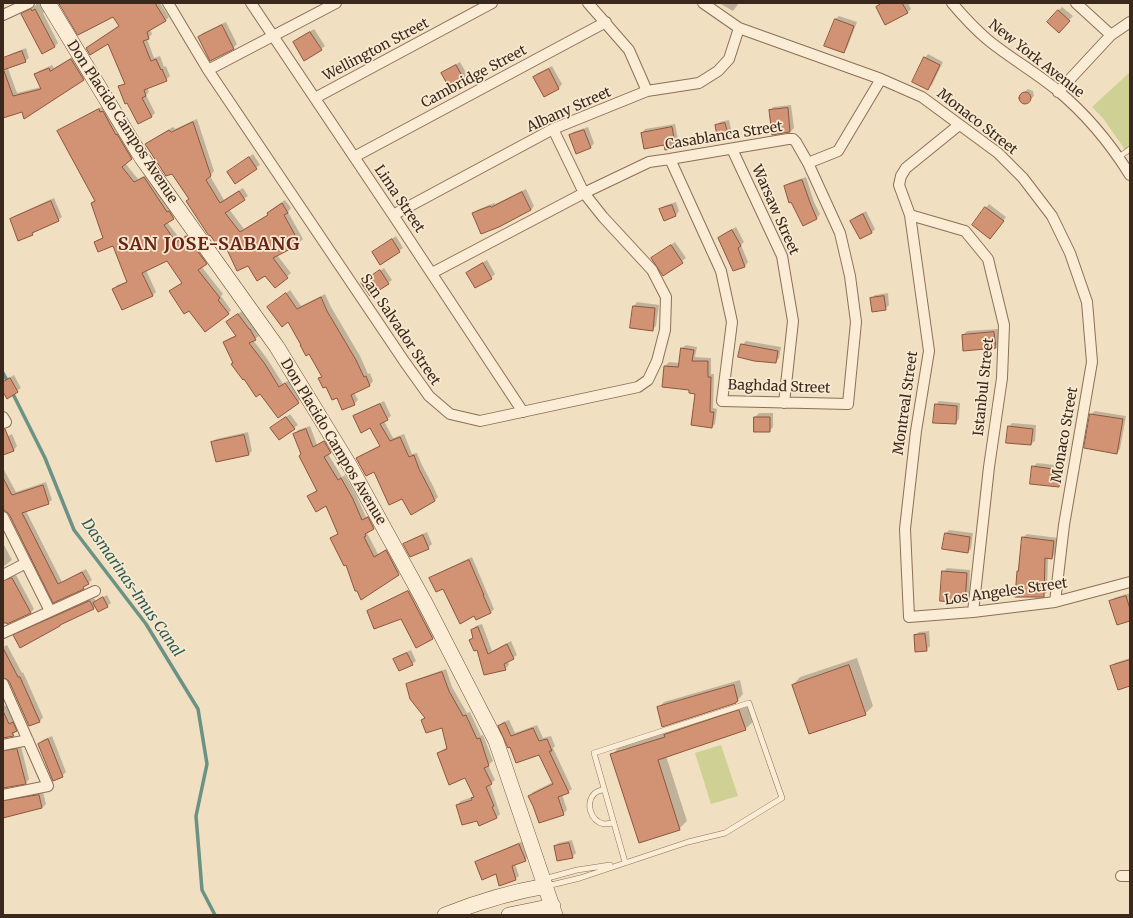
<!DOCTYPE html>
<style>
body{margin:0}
#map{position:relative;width:1133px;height:918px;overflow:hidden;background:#f1dfc1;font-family:Merriweather,serif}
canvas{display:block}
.frame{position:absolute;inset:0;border:4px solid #3a281c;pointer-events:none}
</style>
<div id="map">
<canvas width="1133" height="918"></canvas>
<div class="frame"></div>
</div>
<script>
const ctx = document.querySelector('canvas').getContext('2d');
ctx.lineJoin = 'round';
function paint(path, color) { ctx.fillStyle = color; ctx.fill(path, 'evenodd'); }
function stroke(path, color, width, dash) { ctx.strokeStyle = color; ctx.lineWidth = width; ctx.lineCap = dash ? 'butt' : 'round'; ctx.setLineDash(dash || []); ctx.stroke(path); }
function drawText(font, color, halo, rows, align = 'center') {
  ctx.font = font + ' Merriweather,serif'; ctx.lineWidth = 3.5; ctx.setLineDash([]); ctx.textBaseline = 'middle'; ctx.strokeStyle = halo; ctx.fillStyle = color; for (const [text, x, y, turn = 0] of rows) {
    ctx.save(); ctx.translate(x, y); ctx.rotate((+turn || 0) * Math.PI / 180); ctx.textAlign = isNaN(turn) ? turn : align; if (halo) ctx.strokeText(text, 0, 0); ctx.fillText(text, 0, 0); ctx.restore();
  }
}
const green = new Path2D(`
 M1130 72V157L1103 118 1092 107Z
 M721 745 738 796 711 804 695 753Z`);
const shadow = new Path2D(`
 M36 3H42L46 11 43 13 58 43 55 46 42 53 22 14 36 5Z
 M60 3H160L169 17 165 21 150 29 152 34 147 39 154 58 160 56 164 67 166 66 170 76 166 80 147 87 149 92 146 95 155 113 152 116 139 123 120 86 126 82 109 43 91 45 120 25 114 15Z
 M719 3H739L733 11Z
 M881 3H908L911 9 907 13 877 7Z
 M1062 7 1073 16 1059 31 1048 22Z
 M839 16 857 22 847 48 843 52 835 19Z
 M226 22 237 44 233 48 199 37 203 33Z
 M314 29 325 46 321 49 294 42 298 38Z
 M26 48 29 58 25 61 7 57 11 54Z
 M928 54 943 62 932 85 928 88 925 58Z
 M75 56 87 76 84 79 24 117 23 111 3 117V64L6 63 17 93 41 87 35 75 39 71 52 65 54 68Z
 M460 62 468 76 464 80 451 88 443 73 446 70Z
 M552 66 562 84 559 88 544 96 534 77 538 73Z
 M1028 89 1033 91 1034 96 1025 104 1020 102V96Z
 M791 105 794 128 790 132 770 111 773 107Z
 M103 106 135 155 125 163 138 179 148 174 177 215 167 222 180 239 190 233 210 260 201 266 223 294 221 296 231 310 228 314 189 310 171 291 183 282 167 259 146 270 156 292 152 296 114 289 117 285 128 281 114 245 95 242 99 239 104 237 92 203 95 200 59 131 62 128Z
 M197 119 214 171 210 176 224 200 243 188 248 196 229 209 244 229 269 214 268 213 272 209 285 200 291 208 288 212 303 239 299 243 277 255 291 273 275 287 266 275 249 265 190 199 172 172 147 144 150 141 173 127 175 129Z
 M729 120 732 134 728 138 716 126 720 122Z
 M675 124 679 144 675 148 642 133 645 129Z
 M588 127 594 143 591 147 576 152 570 136 573 132Z
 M253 154 260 165 235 182 228 172Z
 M806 177 814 202 820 214 817 218 803 224 785 187 789 183Z
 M526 189 534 206 531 210 473 213 477 210 494 203 495 204Z
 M54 198 62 217 58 220 36 231 32 234 11 219 14 216Z
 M676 202 679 211 676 215 664 220 660 210 664 206Z
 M989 204 1006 217 994 234 986 208Z
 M866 211 875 229 872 232 861 238 852 221 855 217Z
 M736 227 744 242 741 245 748 262 745 266 734 270 719 238 723 234Z
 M396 236 403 248 381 263 373 252Z
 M675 242 686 258 664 274 653 258Z
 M487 260 495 274 491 278 476 287 468 273 471 269Z
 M384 268 392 280 388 283H362Z
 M290 290 301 306 325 294 331 307 360 356 368 374 370 373 373 381 370 385 354 392 358 400 354 404 338 397 320 379 322 376 289 321 269 307Z
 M888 293 889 305 885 309 871 298 875 295Z
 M637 302 659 305 656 326 652 330 634 306Z
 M242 311 253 326H254L259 336 253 340 268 360 283 384 289 380 302 398 298 402 260 393 234 363 224 342 228 339 236 335 227 322Z
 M998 329 999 343 995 347 963 335 967 331Z
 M746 341 781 347 779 358 776 362 742 345Z
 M686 345 697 347 695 357 711 358V374H714L713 408 717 409 715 424 712 427 696 393 690 389 663 386 665 366 669 362 679 363 682 348Z
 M14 375 21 388 7 397 3 390V382Z
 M384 401 391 416 384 421 393 438 404 434 412 454 417 453 422 465 433 486 438 497 434 501 402 497 374 471 357 459 361 455 381 445 371 427 354 416 358 413Z
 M939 401 960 403 959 419 955 423 936 405Z
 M1095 411 1126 416 1120 449 1117 453 1091 414Z
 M759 413H773V427L769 431 755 417Z
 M290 414 298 425 279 439 271 428Z
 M1012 423 1036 425 1035 441 1031 444 1009 427Z
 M310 426 317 445 328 438 334 449 328 454 342 477 345 475 356 495 366 517 371 514 377 525 367 533 378 554 390 547 402 570 361 599 347 564 331 539 339 533 327 505 308 497 317 490 295 434 298 430Z
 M3 430 6 437 12 434 17 446 14 450 3 454Z
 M248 432 252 451 248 455 212 443 216 439Z
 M1037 463 1064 466 1062 482 1058 486 1033 467Z
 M3 468 16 492 46 482 52 500 48 503 26 511 62 582 86 569 92 580 83 588 54 602 10 513 3 510Z
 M949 530 973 533 971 549 967 552 946 533Z
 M427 532 432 544 428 548 404 544 408 541Z
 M1027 534 1058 538 1055 554 1052 558H1048L1047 592 1043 596 1018 571 1019 570 1023 537Z
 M3 543 12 560 3 567Z
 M472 557 494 609 491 612 476 619 475 615 430 579 434 575Z
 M947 568 970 570 969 598 965 602 943 572Z
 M16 575 34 609 31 612 8 623 3 622V577L7 578Z
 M412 588 436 634 433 638 416 647 401 618 368 611 372 608Z
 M1130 593V620L1110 602 1114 598Z
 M107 595 111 603 107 606 96 607 62 623 60 625 15 636 18 632 94 598 96 601Z
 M482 624 492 651 511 641 517 655 508 661 509 665 505 669 477 648 470 640 474 636 472 630 476 626Z
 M929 631 930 646 926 650 915 635 919 632Z
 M7 645 22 673 23 672 43 717 40 721 29 725 10 681 3 677V647Z
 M411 650 416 661 412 664 394 659 398 656Z
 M857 658 873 706 865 714 793 685 800 677Z
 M1130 658V685L1111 667 1115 663Z
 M446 669 452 687 467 713 470 712 481 736 483 735 493 761 488 765 495 780 490 784 500 814 496 818 478 819 457 805 461 801 475 796 466 777 438 753 442 750 448 747 442 726 423 720 426 717 407 685 411 681Z
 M740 680 743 694 736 702 658 708 664 702Z
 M747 703 753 722 745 729 666 756 687 821 679 829 612 755 619 747Z
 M10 705 20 727 13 735 3 738V706Z
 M509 720 515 733 537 725 543 738 551 736 555 746 553 748 572 789 568 792 562 794 567 810 563 814 530 796 533 792 553 782 539 754 511 746 499 726 503 722Z
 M52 736 66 772 62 776 39 744 43 740Z
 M3 746H21L29 779 26 783 3 787Z
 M43 792 46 804 42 808 3 817V796Z
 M572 840 576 853 572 857 555 847 558 843Z
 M523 841 529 856 525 860 515 864 519 876 515 879 496 873 476 862 480 859Z`);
const stream = new Path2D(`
 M3 373 9 384
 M12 392 45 458 74 530 146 624 198 709 207 764 196 816 202 890 215 915`);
const building = new Path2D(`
 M59 3H155L166 21 147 32 149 39 143 41 151 61 156 59 161 70 162 69 167 81 144 90 146 96 142 98 152 117 138 124 127 103 125 104 118 86 125 84 108 44 90 55 86 48 119 26 113 17 78 35Z
 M882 3H902L908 13 885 25 876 7Z
 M31 9 32 11 35 9 55 47 42 54 21 14Z
 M1058 10 1070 21 1059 33 1047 22Z
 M835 19 854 26 844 53 824 46Z
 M222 25 234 49 210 61 198 37Z
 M310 32 322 50 304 61 293 42Z
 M22 51 26 62 3 70V58Z
 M924 57 940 65 928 90 912 82Z
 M71 59 84 80 24 119 22 112 3 118V71H4L13 96 41 89 34 74 49 68 50 71Z
 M456 65 465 81 450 89 441 73Z
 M549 69 559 89 544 97 533 77Z
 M1019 98a6 6 0 1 1 12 0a6 6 0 1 1-12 0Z
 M788 108 790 132 772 135 769 110Z
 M99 109 100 112 103 111 116 135 117 134 132 159 122 167 134 182 144 177 167 212 169 211 174 219 164 225 176 242 186 236 207 264 198 270 220 298 218 300 229 314 205 332 189 311 184 314 169 291 182 283 167 261 142 273 153 296 122 310 112 289 127 282 113 246 98 252 94 242 103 238 91 203 95 201 57 131Z
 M193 122 211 176 206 180 220 203 239 191 245 200 225 213 240 232 268 215 267 213 282 203 288 213 284 215 300 244 273 258 288 278 275 288 265 276 257 281 248 266 237 271 223 241 217 245 210 235 209 236 186 201 189 199 172 174 166 176 145 144 169 130 171 132Z
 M725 123 729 138 718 141 715 125Z
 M672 127 676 148 665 150 664 145 644 149 641 133Z
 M584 130 591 148 576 154 569 135Z
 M249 157 257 169 235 184 227 172Z
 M802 180 811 205 817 219 803 226 791 202 789 203 784 186Z
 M522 192 531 210 499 227 481 234 472 213 490 206 491 207Z
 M51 201 59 221 32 233 33 235 18 241 10 219Z
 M672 205 676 216 664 221 659 209Z
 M985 207 1004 221 990 239 972 225Z
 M863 214 872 233 860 239 850 221Z
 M732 230 741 246 738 248 745 267 733 271 718 238Z
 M392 239 400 252 380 265 372 252Z
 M671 245 683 263 663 276 651 258Z
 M483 263 492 279 475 288 466 273Z
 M380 270 389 284 370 296 361 283Z
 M286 293 297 309 321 297 327 311 356 360 364 377 366 376 370 386 351 395 355 405 342 410 337 398 332 400 326 387 323 388 318 378 322 377 309 354 306 356 300 345H301L288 322 282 327 267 307Z
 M884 296 886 310 872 312 870 298Z
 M633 306 655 308 653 331 630 328Z
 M238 314 249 329H250L256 340 249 343 265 364 279 387 285 383 299 403 278 418 260 394 256 397 244 379 243 380 231 364 233 363 223 342 236 336 226 322Z
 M994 332 996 348 963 351 962 335Z
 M741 344 778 351 776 363 754 361 738 357Z
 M681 348 694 350 692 361H708V377H711L710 412H714L712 428 691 425 695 394 689 393V390L662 387 664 366 678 367Z
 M10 378 18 392 7 399 3 392V382Z
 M380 404 388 420 380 424 390 441 400 437 409 457 414 455 419 469 430 490 435 501 411 515 402 499 389 505 374 472 366 476 356 458 380 446 370 428 361 433 353 416Z
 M935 404 957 406 956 424 933 423Z
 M1090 414 1123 419 1117 454 1084 448Z
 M286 417 295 429 279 440 270 428Z
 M754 417H770V432H754Z
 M1008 426 1033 429 1031 445 1006 443Z
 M3 429H5L14 451 3 455Z
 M306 429 313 447 324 441 331 453 324 457 338 480 341 478 353 499 362 520 368 517 374 529 365 534 366 536 364 537 374 557 386 550 399 575 361 600 357 591H355L346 565 344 566 330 538 338 534 326 506 316 512 307 496 317 491 299 456 301 454 293 434Z
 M244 435 249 455 216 462 211 442Z
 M1032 466 1061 470 1059 487 1030 484Z
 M3 478 12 495 43 485 49 504 22 513 58 584 82 572 89 584 83 587 84 589 53 603 9 514 3 509Z
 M945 533 970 537 968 553 942 549Z
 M423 535 429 549 410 557 403 544Z
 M1022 537 1054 541 1052 559 1045 558 1044 597H1015L1017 571H1018Z
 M469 560 484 595H483L491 613 476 620 474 616 460 624 443 589 436 592 429 578Z
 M942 571 967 573 965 603 940 601Z
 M12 578 31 613 7 624V623H3V581Z
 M408 591 433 639 416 648 401 619 374 629 367 611Z
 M1126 596 1130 609V621L1117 625 1109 601Z
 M103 597 108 607 98 612 93 603Z
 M90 601 94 609 60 625V626L20 648 13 635Z
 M478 627 488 654 507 644 514 659 504 664 506 670 484 675 477 650 474 651 469 640 473 638 471 630Z
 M925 634 927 651 915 652 914 635Z
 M3 648 18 677H20L40 722 29 726 9 681 6 679 3 678Z
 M407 653 413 665 399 671 393 659Z
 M1130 660V686L1118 690 1110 666Z
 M849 665 866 715 809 734 792 685Z
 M442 672 449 691 463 716 466 715 477 739 480 738 489 766 484 768 492 784 486 787 494 806 492 807 497 818 479 826 477 821 462 825 456 805 472 800 471 798 474 797 465 778 449 785 437 753 447 749 442 728 426 733 421 720 425 718 410 699 406 684Z
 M734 685 738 701 736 702V703L662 727 657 707Z
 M739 710 746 730 658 760 680 830 639 843 610 754 665 737 664 735Z
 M3 711 9 724 13 722 17 731 12 733 14 736 3 738Z
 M505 723 511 736 533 728 539 741 547 739 552 751H549L569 793 558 797 564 815 539 823 533 806 528 796 553 784 539 755 516 763 510 747 508 748 498 726Z
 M48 739 63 777 53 781 38 744Z
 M17 749 26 784 3 788V751Z
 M39 795 42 808 3 818V801Z
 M569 843 573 858 557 861 554 846Z
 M519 844 526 861 512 866 516 880 499 886 496 874 482 880 475 862Z`);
const lane = new Path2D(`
 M1119 157 1130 149
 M604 789C602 790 597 791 595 793 585 802 590 821 604 824 607 824 611 823 614 823
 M544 879 577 870 610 865
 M547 886 580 878 688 842 725 833 782 798 749 703 594 753 625 862`);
const street = new Path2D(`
 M168 3 208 70 404 361 429 396 450 414 480 421 638 387 648 380 657 361 665 330 666 297 652 270 603 217 584 193 553 129
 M251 3 393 215 523 412
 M588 3 629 50 647 91
 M703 3 739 28 881 79 922 97 998 153 1023 178 1052 216 1070 253 1087 302 1092 362 1064 525 1055 602
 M952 3C963 16 975 29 988 40 1010 58 1035 72 1057 90 1086 114 1110 143 1130 175
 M1076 3 1111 35
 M3 15 29 3
 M208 70 336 3
 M1058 92 1111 35 1130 22
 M315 98 492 3
 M959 125 906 168 901 176 899 185 910 215 929 351 916 431 905 529 909 617 973 612 1055 602 1130 582
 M732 149 782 256 793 321 784 403
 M354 157 606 22
 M808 163 838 151 881 79
 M393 215 553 129 647 91 699 83 718 71 729 59 739 28
 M910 215 965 231 988 259 1004 325 1002 378 989 467 973 612
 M432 273 584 193 649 162 670 159 788 139H793L796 142 808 163 840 233 850 276 856 322 848 404 722 401 732 322 721 271 670 159
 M3 417 6 422 3 423
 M3 517 50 611
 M3 575 26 563
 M3 633 95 591
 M3 684 48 786 3 795
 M3 745 28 740
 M1121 876H1130`);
const secondary = new Path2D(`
 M48 3 142 158 277 347 351 468 424 601 496 741 555 915
 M445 915C478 902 511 892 546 886
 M509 915 553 906`);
const streetNames = [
 ["Wellington Street",376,50,-28],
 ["New York Avenue",1036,59,38],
 ["Cambridge Street",474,77,-28],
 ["Albany Street",569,110,-24],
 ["Don Placido Campos Avenue",122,122,57],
 ["Monaco Street",977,122,38],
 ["Casablanca Street",724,136,-9],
 ["Lima Street",399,199,56],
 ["Warsaw Street",775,210,66],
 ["San Salvador Street",400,330,56],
 ["Baghdad Street",779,387,2],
 ["Istanbul Street",984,387,-84],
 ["Montreal Street",906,403,-82],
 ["Monaco Street",1065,435,-80],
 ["Don Placido Campos Avenue",333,442,59],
 ["Los Angeles Street",1006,592,-8]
];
const waterNames = [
 ["Dasmarinas-Imus Canal",132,588,55]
];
const districtNames = [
 ["SAN JOSE-SABANG",209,245]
];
paint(green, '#ced094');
paint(shadow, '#0003');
stroke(stream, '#6a9285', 3.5);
paint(building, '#d29374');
stroke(building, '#8d553b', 1);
stroke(lane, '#8c6f57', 6);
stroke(street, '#8c6f57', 12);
stroke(secondary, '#6d503a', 16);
stroke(lane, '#fbecd5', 5);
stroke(street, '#fbecd5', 10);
stroke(secondary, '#fbecd5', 15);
drawText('14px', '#3a281c', '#f8e9d1', streetNames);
drawText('italic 15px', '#2b5b54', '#f8e9d1', waterNames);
ctx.letterSpacing = '1px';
drawText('bold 18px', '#6a2319', '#f8e9d1', districtNames);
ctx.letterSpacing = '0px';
</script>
